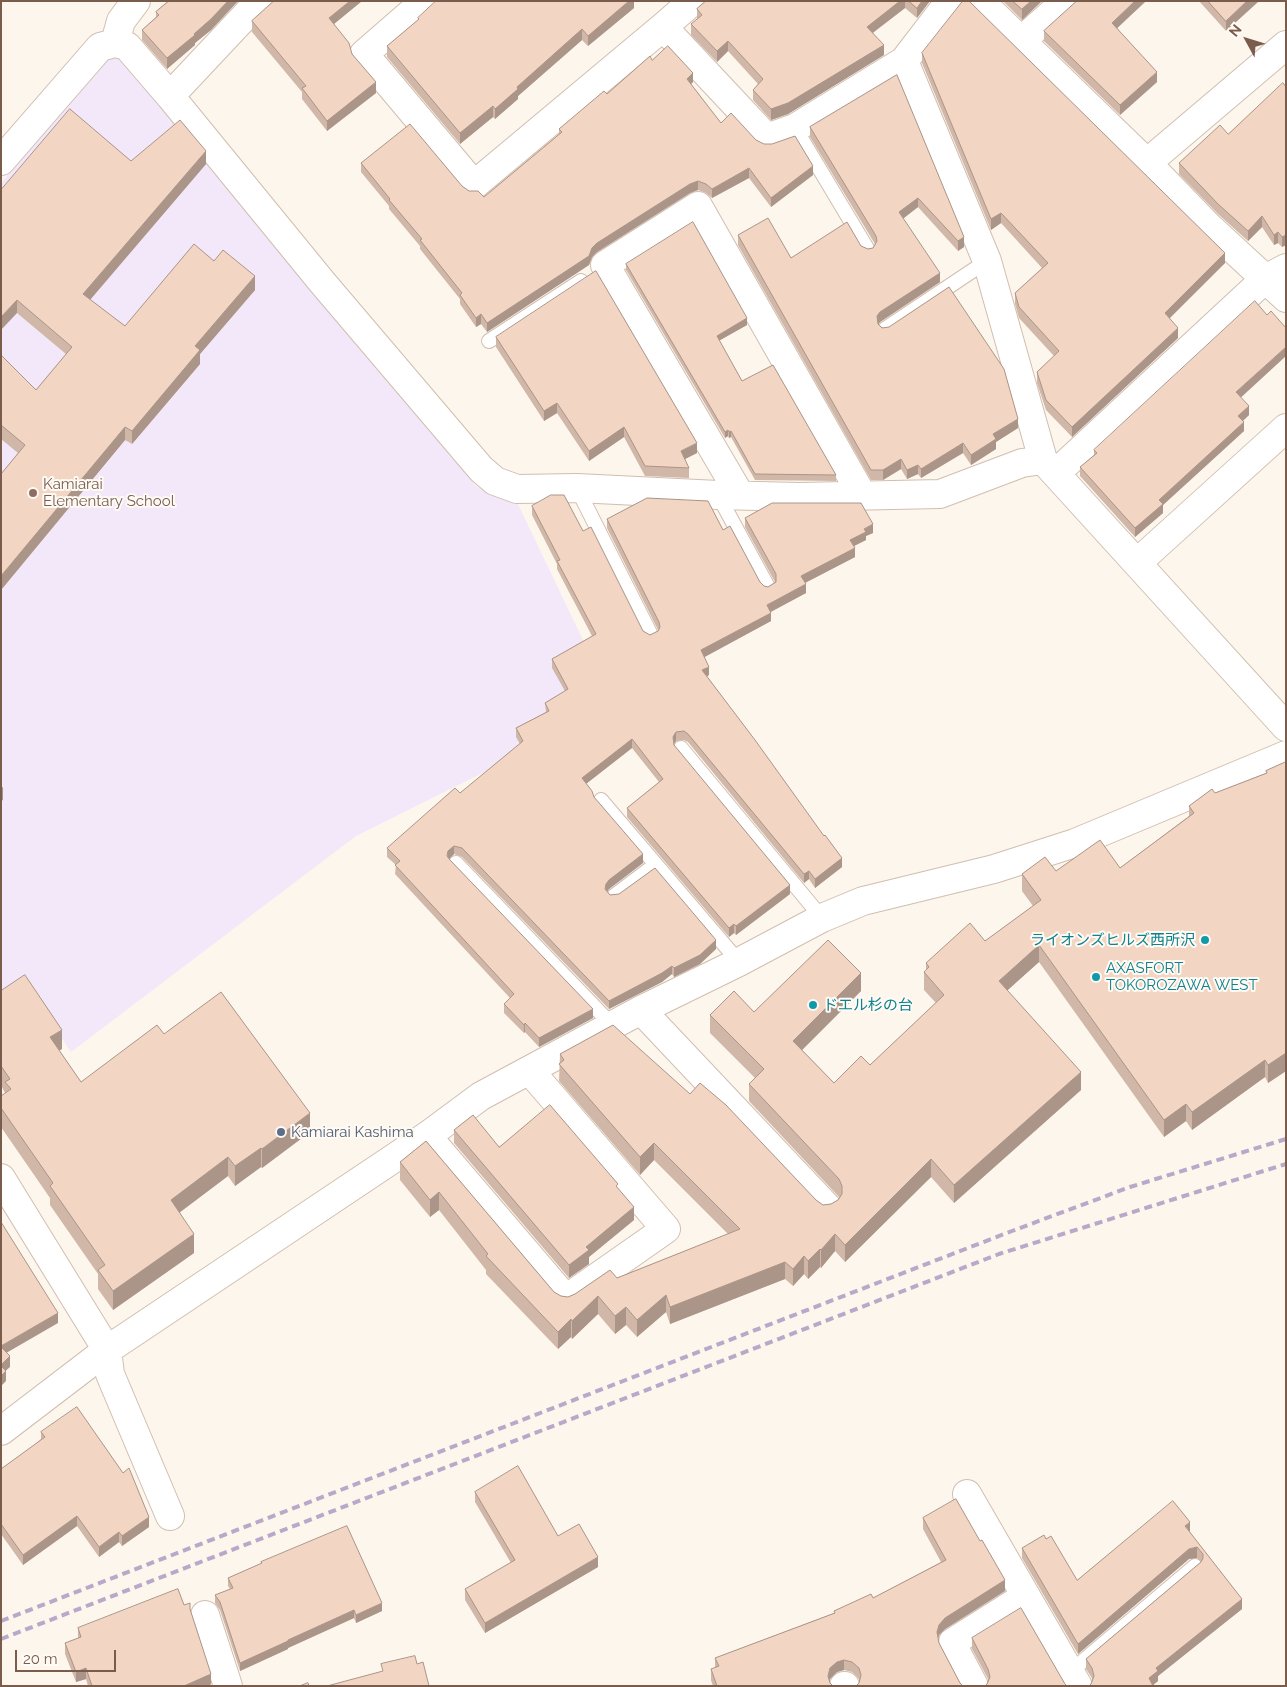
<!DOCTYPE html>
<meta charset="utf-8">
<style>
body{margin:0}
#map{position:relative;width:1287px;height:1687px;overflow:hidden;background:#fdf6ec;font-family:Raleway,sans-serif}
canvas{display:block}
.frame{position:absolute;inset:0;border:2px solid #7a5c4d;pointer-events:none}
.north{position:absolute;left:1222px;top:15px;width:50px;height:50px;-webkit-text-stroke:4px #fffaf3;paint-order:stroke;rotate:309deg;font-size:14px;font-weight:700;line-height:20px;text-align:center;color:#7a5c4d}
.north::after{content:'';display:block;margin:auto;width:18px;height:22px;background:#7a5c4d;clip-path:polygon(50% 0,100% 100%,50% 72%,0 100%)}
.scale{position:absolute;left:15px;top:1650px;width:101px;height:22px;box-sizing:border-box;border:2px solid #7a5c4d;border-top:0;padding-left:6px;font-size:15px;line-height:18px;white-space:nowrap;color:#7a5c4d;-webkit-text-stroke:4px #fffaf3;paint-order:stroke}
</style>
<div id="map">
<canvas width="1287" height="1687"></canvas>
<div class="frame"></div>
<div class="north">N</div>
<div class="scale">20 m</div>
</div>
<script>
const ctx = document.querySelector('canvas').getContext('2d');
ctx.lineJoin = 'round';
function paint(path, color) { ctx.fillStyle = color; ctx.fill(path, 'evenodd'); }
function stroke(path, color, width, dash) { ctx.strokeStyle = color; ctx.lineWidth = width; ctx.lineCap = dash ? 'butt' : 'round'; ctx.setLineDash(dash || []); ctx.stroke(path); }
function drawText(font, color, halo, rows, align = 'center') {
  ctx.font = font + ' Raleway,"Noto Sans JP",sans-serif'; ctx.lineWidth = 4; ctx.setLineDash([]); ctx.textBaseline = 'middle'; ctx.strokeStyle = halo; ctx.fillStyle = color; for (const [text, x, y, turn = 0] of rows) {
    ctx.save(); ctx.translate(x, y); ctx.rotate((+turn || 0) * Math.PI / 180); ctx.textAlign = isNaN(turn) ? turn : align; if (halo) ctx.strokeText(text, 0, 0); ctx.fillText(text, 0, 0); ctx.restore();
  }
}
const education = new Path2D(`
 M118 55 477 487 516 500 605 686 593 718 356 836 71 1052 25 983 1 998V183L108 56Z`);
const service = new Path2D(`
 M795 128 868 250
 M885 329 987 261
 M489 341 581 281
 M577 488 651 635
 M718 495 768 587
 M681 748 822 918
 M601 800 739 962
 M456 863 613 1026
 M614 896 655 865
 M1070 1672 1195 1566`);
const minor = new Path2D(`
 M425 1 364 54 474 185 663 27 767 138 795 128 904 61 987 261 1043 460 1286 727
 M980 1 1147 163 1207 225 1286 298
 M663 27 693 1
 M1021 41 1066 1
 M115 43 121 21 136 1
 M904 61 950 1
 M170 96 322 282 481 469 495 481 517 489 577 488 718 495 799 497 940 494 1022 463 1043 460
 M1 161 100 47 115 43 127 46 170 96 248 13 263 1
 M1147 163 1286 45
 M1056 473 1265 279 1286 268
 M740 495 605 265 698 206 862 495
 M1138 562 1286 428
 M641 1010 827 1207
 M427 1136 566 1299 666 1229 530 1071
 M1 1178 107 1350 110 1374 170 1516
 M1 1431 107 1350 427 1136 481 1096 641 1010 739 962 822 918 863 901 994 869 1075 843 1286 755
 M967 1494 1078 1686
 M205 1615 228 1686
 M844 1686H845
 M974 1686 953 1646V1642L1026 1596`);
const rail = new Path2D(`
 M1 1621 1012 1231 1130 1187 1286 1139
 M1 1639 999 1254 1286 1164`);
const wall = new Path2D(`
 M168 1H238L211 30 195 43V45L167 69 142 40V30L156 17V12Z
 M274 1H362L334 24 376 93 327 131 302 99V92L252 32V21Z
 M706 1H930L917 18 905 8 873 33 884 55 788 114 771 120 753 100V90L758 84 728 51 717 62 691 35V24L697 19V9Z
 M1003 1H1042L1022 20Z
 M1077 1H1146L1117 28 1157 82 1120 115 1044 41V31Z
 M1199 1H1259L1226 31Z
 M634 2V8L588 46 582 40 518 96V99L495 119 493 117 460 144 387 57V46L418 20V18Z
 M922 53 1225 263 1169 318 1178 338 1072 437 1046 410 1037 383V372L1054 356 1019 318 1015 304V293L1042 268 1001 223 991 230 922 63Z
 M652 60 693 82 691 84 721 123 756 140 813 175 771 207 749 178 712 198 706 193 698 190 690 193 597 252 592 257 589 265 487 332 481 324 476 327 460 304V299L420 249V246L389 209V206L361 172V163L462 186 469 191 484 197 559 134V129Z
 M897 75 964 247 958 251 918 207 903 218 940 282 880 322 878 324 1018 428 996 442V449L971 465 963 453 921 478 918 474 907 479 901 469 883 480H871L738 245V235L791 258 861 246 868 249 873 248 875 244 810 137V127Z
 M1286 87V245L1282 247 1278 243 1274 245 1262 227 1248 241 1218 214 1179 174V163L1228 134Z
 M131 161 206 164 90 300 125 326 214 261 255 290 200 354V364L132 444 125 440 1 590V474L18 453 1 439V355L36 390 66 354 17 313 1 190Z
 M626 264 747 325 719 340 742 381 836 475V481L755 480 731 437 729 438 728 436 725 438 626 270Z
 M496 337 697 453 685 459 689 468V478L645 476 624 437 589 461 557 413 544 421 496 347Z
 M1241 398 1249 415 1243 421 1244 431 1163 505V513L1135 537 1080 476V467L1094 455V450Z
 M532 506 583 531 643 631 650 635 658 631V630L607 528V519L723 530 760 582 764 586 768 587 775 582 745 527V518L873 533 866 536V540L854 546 855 557 805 583 806 593 770 612 771 621 704 657 709 675 707 676 842 867 815 888 809 879 804 883 688 742 684 740 676 741 674 744V745L790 894 736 935 734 933 729 937 627 817V808L659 782 632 748 586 784 594 797 643 863 609 889 607 891 610 895 716 949 700 964 674 977 672 974 662 982 609 1009 462 857 454 854 449 859 593 1018 539 1047 525 1032 524 1033 504 1013V1004L510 998 395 874 396 865 387 857V848L460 793 520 744 516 737V728L546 712 545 703 565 691 552 668V659L592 636 557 569V564L532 515Z
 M1286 762V1071L1268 1083 1265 1077 1192 1130 1186 1121 1164 1137 1039 962 1007 990 1081 1090 954 1203 931 1177 845 1262 835 1251 821 1268 820 1267 808 1279 804 1274 793 1286 785 1279 670 1324 666 1312 637 1337 626 1325 615 1334 598 1314 572 1339 571 1337 558 1349 486 1274V1270L439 1210 430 1217 400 1180V1162L426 1141 554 1292 561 1296 568 1297 728 1234 654 1160 640 1175 559 1081 560 1054 690 1094 816 1200 823 1205 831 1204 838 1200 839 1198V1197L749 1101V1084L755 1078 710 1033V1015L754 1012 861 991 802 1050 834 1083 870 1065 936 1003 924 990V972L926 970V963L985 941 1033 906 1022 891V874L1120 868 1189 816V806L1215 793 1266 773V771Z
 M1 991 62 1049 59 1050 81 1082 164 1034 310 1132 262 1168 261 1167 235 1186 228 1176 180 1212 194 1253 113 1310 98 1289V1274L50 1205V1198L1 1127V1096L5 1093 1 1085Z
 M454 1130 618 1188 634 1220 589 1257V1264L569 1278 454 1143Z
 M41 1432 149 1527 122 1546 119 1542 99 1557 77 1526 23 1565 1 1534V1469L34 1445 41 1439Z
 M475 1492 558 1536 598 1567 485 1633 465 1600V1589L511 1563 475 1502Z
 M923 1518 1005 1591 945 1629 939 1635 938 1638 939 1643 960 1683H859V1679L852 1672 844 1670 837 1672 830 1679V1683L833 1686H713L711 1680V1669L715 1668V1658L834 1613V1611L873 1598 941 1562 923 1529Z
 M1190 1532 1242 1609 1158 1676V1681L1153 1685 1091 1684 1092 1681V1678L1086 1669V1659L1201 1562 1197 1558 1189 1559 1078 1654 1022 1558V1548L1077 1580Z
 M261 1562 382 1611 356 1623 354 1618 288 1648V1649L240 1671 220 1610 215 1603V1595L230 1589 228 1586V1578L261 1564Z
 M184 1605 190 1609 211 1684 208 1686H88L86 1679 76 1682 65 1654V1643L78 1638V1628Z
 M972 1638 1065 1684H987L988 1679 972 1649Z`);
const shadedWall = new Path2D(`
 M228 1H238L211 30 195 43V45L167 69V58Z
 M350 1H362L329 28V18Z
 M629 1H635L634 2V8L588 46V36Z
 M900 1H905V8L867 37V27Z
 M922 1H930L917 18V8Z
 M1031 1H1042L1022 20V9Z
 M1135 1H1146L1112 33V23Z
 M1247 1H1259L1226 31V21Z
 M582 29V40L518 96V99L495 119V109L517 87Z
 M728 41V51L717 62V51Z
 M884 45V55L788 114 771 120V109Z
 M1157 72V82L1120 115V105Z
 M693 73V82L687 88V79Z
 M376 82V93L327 131V121Z
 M493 106V117L460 144V133Z
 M206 151V164L83 308V294Z
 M813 166V175L771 207V198Z
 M749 168V178L712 198V189Z
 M698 181V190L690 193 597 252 592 257 589 265 487 332V323L592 248 597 243 690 184Z
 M918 198V207L899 222V212Z
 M1001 213V223L991 230V219Z
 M1262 216V227L1248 241V231Z
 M1278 232V243L1274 245V235Z
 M1286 235V245L1282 247V237Z
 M964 237V247L958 251V241Z
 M1225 253V263L1165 323V313Z
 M940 273V282L880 322 877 326V316L880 312Z
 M255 276V290L200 354V364L132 444V431L195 346Z
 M17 300V313L1 330V317Z
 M481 314V324L476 327V318Z
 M747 318V325L717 342V336Z
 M1178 328V338L1072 437V427Z
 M1286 347V356L1236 402V392Z
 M557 403V413L544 421V411Z
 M1249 406V415L1238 425V416Z
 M1018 419V428L996 442V449L971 465V455L993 434Z
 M1244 422V431L1163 505V513L1135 537V528L1159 500Z
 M125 427V440L1 590V576Z
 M624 427V437L589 461V451Z
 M728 430V436L725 438V432Z
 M731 431V437L729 438V432Z
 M697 443V453L681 461V451Z
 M963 443V453L921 478V469Z
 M901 459V469L883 480V470Z
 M918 465V474L907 479V470Z
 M873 524V533L866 536V540L850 548V540L864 529Z
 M855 548V557L801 585V576Z
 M806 584V593L767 614V605Z
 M771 613V621L701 659V650Z
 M709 667V675L702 679V670Z
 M676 732V741L673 745V737Z
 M632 739V748L582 787V778Z
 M3 787V800L1 801V788Z
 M454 846V854L448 860V851Z
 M643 854V863L609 889 606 893V884L609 880Z
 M842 858V867L815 888V879Z
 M809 871V879L804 883V874Z
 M790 885V894L736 935V926Z
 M734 924V933L729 937V928Z
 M716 940V949L700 964 674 977V968Z
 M1039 945V962L999 998V981Z
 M672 966V974L662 982 609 1009V1001Z
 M861 973V991L793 1059V1041Z
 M593 1009V1018L539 1047V1038Z
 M525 1023V1032L524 1033V1025Z
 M62 1030V1049L50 1056V1037Z
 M1286 1053V1071L1268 1083V1065Z
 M1265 1060V1077L1192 1130V1112Z
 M1081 1072V1090L954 1203V1185Z
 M1186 1104V1121L1164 1137V1120Z
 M310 1113V1132L262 1168V1149Z
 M654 1143V1160L640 1175V1157Z
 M261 1148V1167L235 1186V1166Z
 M228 1157V1176L171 1219V1200Z
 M931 1159V1177L845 1262V1245Z
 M439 1192V1210L430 1217V1200Z
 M634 1207V1220L589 1257V1264L569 1278V1265L586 1247Z
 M194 1234V1253L113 1310V1291Z
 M835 1234V1251L821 1268V1250Z
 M820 1249V1267L808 1279V1261Z
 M804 1256V1274L793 1286V1269Z
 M785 1262V1279L670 1324V1307Z
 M666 1295V1312L637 1337V1320Z
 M598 1296V1314L572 1339V1321Z
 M626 1307V1325L615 1334V1316Z
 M58 1313V1323L1 1356V1346Z
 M571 1319V1337L558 1349V1332Z
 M10 1356V1367L1 1375V1365Z
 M6 1371V1381L1 1386V1376Z
 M77 1516V1526L23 1565V1555Z
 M149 1517V1527L122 1546V1536Z
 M1190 1522V1532L1185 1526Z
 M119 1532V1542L99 1557V1547Z
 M1197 1547V1558L1189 1559 1078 1654V1644L1189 1549Z
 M598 1557V1567L485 1633V1623Z
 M1005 1580V1591L945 1629 939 1635 937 1642V1632L939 1625 945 1618Z
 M1242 1599V1609L1158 1676V1681L1152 1686 1149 1678 1156 1668Z
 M382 1603V1611L356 1623V1615Z
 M354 1610V1618L288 1648V1649L240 1671V1663L288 1640Z
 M844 1660V1670L837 1672 830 1679 828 1686V1676L830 1668 837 1662Z
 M86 1668V1679L76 1682V1672Z
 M211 1674V1684L208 1686H184Z`);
const building = new Path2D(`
 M169 1H228L211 19 194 34 195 35 167 58 142 30 159 15 156 12Z
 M274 1H350L329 18 349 43 352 54 376 82 327 121 302 88 306 86 252 21Z
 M436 1H629L588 36 582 29 517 87 518 89 495 109 493 106 460 133 387 46 419 19 418 18Z
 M706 1H900L867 27 884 45 788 103 771 109 753 90 763 79 728 41 717 51 691 24 702 15 697 9Z
 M909 1H922L917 8Z
 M963 1H969L1225 253 1165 313 1178 328 1072 427 1046 400 1037 372 1059 351 1019 307 1015 293 1048 263 1001 213 991 219 922 53Z
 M1013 1H1031L1022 9Z
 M1077 1H1135L1112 23 1157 72 1120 105 1044 31Z
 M1208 1H1247L1226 21Z
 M668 46 693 73 687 79 721 123 731 113 756 140 764 144H772L795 136 813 166 771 198 749 168 712 189 706 184 698 181 690 184 597 243 592 248 589 256 487 323 481 314 476 318 460 295 462 293 420 240 422 239 389 200 390 199 361 163 410 124 462 186 469 191H478L484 197 562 132 559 129 604 91 607 94 650 56 652 60Z
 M897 75 964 237 958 241 918 198 899 212 940 273 880 312 877 316 878 324 882 328 889 327 949 287 1004 369 1018 419 993 434 996 439 971 455 963 443 921 469 918 465 907 470 901 459 883 470H871L738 235 768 218 791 258 847 222 861 246 868 249 873 248 877 241 876 236 810 127Z
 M1283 83 1286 87V235L1282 237 1278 232 1274 235 1262 216 1248 231 1218 204 1179 163 1220 125 1228 134Z
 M70 109 131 161 180 120 206 151 83 294 125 326 194 244 214 261 223 250 255 276 195 346 200 350 132 431 125 427 1 576V474L25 445 1 425V355L36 390 72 347 17 300 1 317V190Z
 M693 222 747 318 717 336 742 381 773 365 836 475 755 474 731 431 729 432 728 430 725 432 626 264Z
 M596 271 697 443 681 451 689 468 645 466 624 427 589 451 557 403 544 411 496 337Z
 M1255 301 1267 315 1271 311 1286 328V347L1236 392 1249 406 1238 416 1244 422 1159 500 1163 504 1135 528 1080 467 1097 453 1094 450Z
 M551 495H564L583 531 591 527 643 631 650 635 658 631 660 627 659 622 607 519 647 498 708 501 723 530 730 526 760 582 764 586 768 587 776 582V574L745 518 772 503H861L873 524 864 529 866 532 850 540 855 548 801 576 806 584 767 605 771 613 701 650 709 667 702 670 755 740 824 836 825 835 842 858 815 879 809 871 804 874 688 734 684 731 676 732 673 737 674 745 790 885 736 926 734 924 729 928 627 808 663 779 632 739 582 778 592 791 594 797 643 854 609 880 606 884 605 889 610 895 619 894 655 868 716 940 700 955 674 968 672 966 662 973 609 1001 462 848 454 846 448 851 447 856 450 860 593 1009 539 1038 525 1023 524 1025 504 1004 514 994 395 865 400 861 387 848 455 788 460 793 523 741 516 728 549 711 545 703 568 689 552 659 596 634 557 561 560 560 532 506Z
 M1286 762V850L1285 851H1286V1053L1268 1065 1265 1060 1192 1112 1186 1104 1164 1120 1039 945 999 981 1081 1072 954 1185 931 1159 845 1245 835 1234 821 1250 820 1249 808 1261 804 1256 793 1269 785 1262 670 1307 666 1295 637 1320 626 1307 615 1316 598 1296 572 1321 571 1319 558 1332 486 1256 488 1254 439 1192 430 1200 400 1162 426 1141 554 1292 561 1296 568 1297 575 1294 610 1270 617 1278 740 1229 654 1143 640 1157 559 1064 564 1060 560 1054 613 1025 690 1094 700 1083 726 1105 816 1200 823 1205 831 1204 838 1200 842 1194V1186L839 1179 749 1084 764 1069 710 1015 734 991 754 1012 828 940 861 973 793 1041 834 1083 861 1056 870 1065 944 995 924 972 929 967 926 963 970 923 985 941 1041 900 1022 874 1045 857 1056 871 1100 840 1120 868 1194 813 1189 806 1212 789 1215 793 1267 773 1266 771Z
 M25 975 62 1030 50 1037 81 1082 157 1025 164 1034 221 992 310 1113 262 1149 261 1148 235 1166 228 1157 171 1200 194 1234 113 1291 98 1270 105 1265 50 1186 53 1183 1 1108V1096L11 1089 5 1082 10 1079 1 1066V991Z
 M550 1105 618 1184 616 1186 634 1207 586 1247 589 1250 569 1265 454 1130 473 1115 499 1147Z
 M1 1222 58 1313 1 1346Z
 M1 1347 10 1356 1 1365Z
 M1 1366 6 1371 1 1376Z
 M77 1407 123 1473 129 1468 149 1517 122 1536 119 1532 99 1547 77 1516 23 1555 1 1524V1469L45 1437 41 1432Z
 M518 1466 558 1536 579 1524 598 1557 485 1623 465 1589 515 1560 475 1492Z
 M956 1499 980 1541 982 1540 1005 1580 945 1618 939 1625 937 1632 939 1643 960 1683 963 1686H856L859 1683 861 1675 859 1668 852 1662 844 1660 837 1662 830 1668 828 1676 830 1683 833 1686H717L711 1669 719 1666 715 1658 835 1613 834 1611 871 1594 873 1598 946 1560 923 1518Z
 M1173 1501 1190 1522 1185 1526 1242 1599 1156 1668 1158 1671 1149 1678 1153 1686H1089L1091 1684 1094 1676 1092 1668 1086 1659 1201 1562 1203 1558V1554L1197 1547 1189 1549 1078 1644 1022 1548 1044 1535 1046 1539 1051 1536 1077 1580Z
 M347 1526 382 1603 356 1615 354 1610 288 1640V1641L240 1663 220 1602 215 1595 233 1588 228 1578 262 1563 261 1562Z
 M178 1589 184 1605 190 1603V1609L211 1674 184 1686H92L86 1668 76 1672 65 1643 81 1637 78 1628Z
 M1021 1608 1065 1684 1067 1686H985L987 1684 990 1677 988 1669 972 1638Z
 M415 1656 417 1664 423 1662 429 1686H327L383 1671 381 1664Z
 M308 1683 309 1686H300Z`);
const markers = [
 [33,493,5,"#8d6e63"],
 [1205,940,5,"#0f9aa8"],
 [1096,977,5,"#0f9aa8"],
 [813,1005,5,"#0f9aa8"],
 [281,1132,5,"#5c6f8a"]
];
const educationNames = [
 ["Kamiarai",43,484],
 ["Elementary School",43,501]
];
const cultureNames = [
 ["ライオンズヒルズ西所沢",1195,940,"right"],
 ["AXASFORT",1106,968],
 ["TOKOROZAWA WEST",1106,985],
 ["ドエル杉の台",823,1005]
];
const serviceNames = [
 ["Kamiarai Kashima",291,1132]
];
paint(education, '#f3e8fa');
stroke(service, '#d1beb0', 16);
stroke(minor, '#d1beb0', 30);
stroke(service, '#fff', 14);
stroke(minor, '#fff', 28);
stroke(rail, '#b9a8c9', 4, [8, 5]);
paint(wall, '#d1b7a8');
paint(shadedWall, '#aa9588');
paint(building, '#f3d5c3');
stroke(building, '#aa9588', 1);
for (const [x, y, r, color] of markers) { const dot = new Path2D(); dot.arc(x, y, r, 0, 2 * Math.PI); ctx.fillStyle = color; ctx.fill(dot); stroke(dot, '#fffaf3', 2); }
drawText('15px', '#785e54', '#fffaf3', educationNames, 'left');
drawText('15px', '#0d838f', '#fffaf3', cultureNames, 'left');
drawText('15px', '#4e5e75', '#fffaf3', serviceNames, 'left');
</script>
